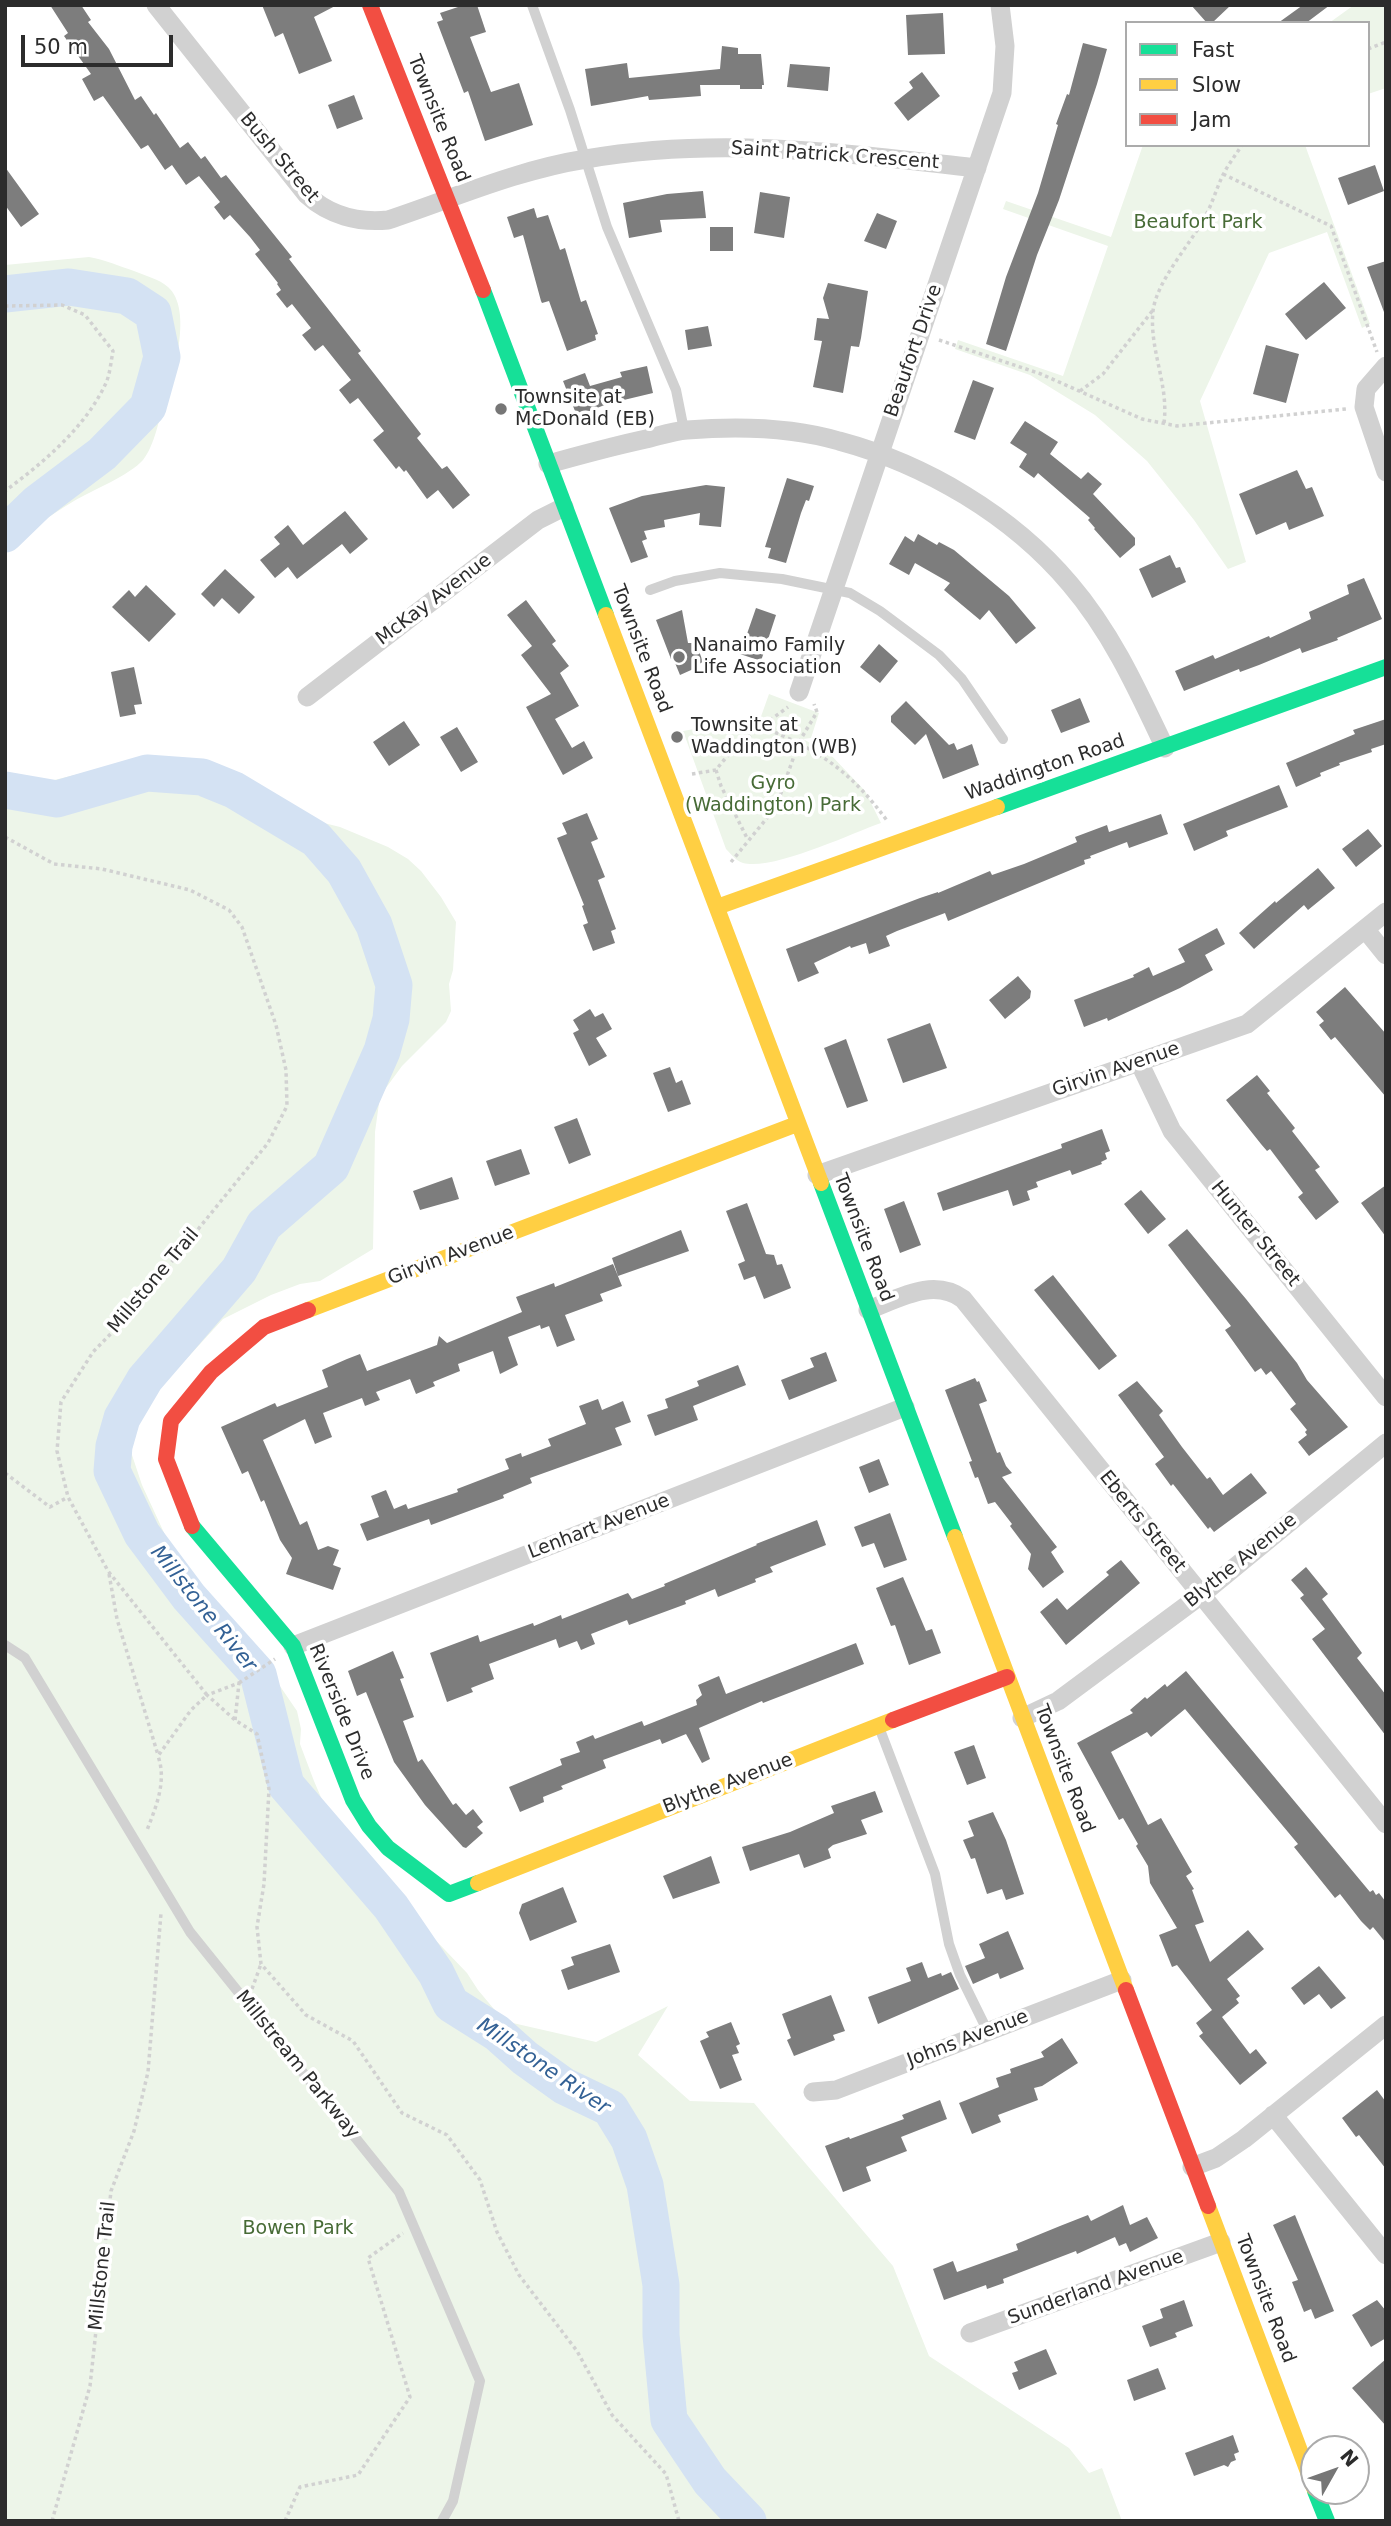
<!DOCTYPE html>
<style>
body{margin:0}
#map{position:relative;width:1391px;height:2526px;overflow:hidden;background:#fff;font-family:"DejaVu Sans",sans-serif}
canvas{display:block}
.frame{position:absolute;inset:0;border:7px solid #2c2c2c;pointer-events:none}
.legend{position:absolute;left:1125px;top:21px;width:245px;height:126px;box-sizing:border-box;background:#fff;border:2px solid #ababab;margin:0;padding:9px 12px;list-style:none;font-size:21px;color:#2c2c2c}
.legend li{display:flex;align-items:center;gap:14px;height:35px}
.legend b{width:35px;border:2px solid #ababab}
.north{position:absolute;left:1300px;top:2435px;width:70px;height:70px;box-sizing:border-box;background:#fff;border:2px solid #ababab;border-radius:50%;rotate:50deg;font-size:19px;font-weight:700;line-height:28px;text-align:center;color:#2c2c2c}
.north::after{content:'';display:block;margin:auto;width:24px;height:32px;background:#767676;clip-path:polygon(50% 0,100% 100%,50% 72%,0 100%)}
.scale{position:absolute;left:21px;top:35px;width:152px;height:32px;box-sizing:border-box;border:4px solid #2c2c2c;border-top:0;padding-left:9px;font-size:21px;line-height:24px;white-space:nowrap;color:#2c2c2c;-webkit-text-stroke:5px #fff;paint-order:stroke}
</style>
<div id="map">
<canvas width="1391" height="2526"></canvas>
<div class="frame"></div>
<ul class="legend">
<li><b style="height:9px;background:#16e098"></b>Fast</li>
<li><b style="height:9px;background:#ffcf43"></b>Slow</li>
<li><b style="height:9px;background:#f24e42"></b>Jam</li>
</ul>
<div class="north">N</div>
<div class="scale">50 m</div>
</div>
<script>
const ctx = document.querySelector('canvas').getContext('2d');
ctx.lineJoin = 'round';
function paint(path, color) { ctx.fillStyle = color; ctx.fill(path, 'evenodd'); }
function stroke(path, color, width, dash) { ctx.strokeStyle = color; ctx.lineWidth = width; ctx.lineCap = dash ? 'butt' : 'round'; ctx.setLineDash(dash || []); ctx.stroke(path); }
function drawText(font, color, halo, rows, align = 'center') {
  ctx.font = font + ' "DejaVu Sans",sans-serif'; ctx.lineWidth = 7; ctx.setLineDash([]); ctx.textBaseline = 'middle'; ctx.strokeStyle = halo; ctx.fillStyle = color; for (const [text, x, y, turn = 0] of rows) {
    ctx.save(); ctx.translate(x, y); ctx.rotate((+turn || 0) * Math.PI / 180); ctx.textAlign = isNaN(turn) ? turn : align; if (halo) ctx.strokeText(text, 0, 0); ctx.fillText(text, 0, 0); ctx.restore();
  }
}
const green = new Path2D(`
 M1354 5H1386V88L1368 94V23H1329Z
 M1143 145H1305L1370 324 1362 328 1327 232 1269 253 1200 401 1246 562 1228 569 1194 520 1147 461 1095 415 1030 375 955 349 958 340 1063 376 1108 246 1003 209 1006 201 1111 237Z
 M89 257C106 260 119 266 134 271 146 276 159 279 168 287 193 309 174 374 165 400 159 418 155 445 143 460 130 475 91 491 74 501 50 515 26 533 5 552V265Z
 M769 694 819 713 811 738 803 739 830 754 865 791 881 823C850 834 772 871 743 863 736 861 732 855 726 849L683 731 733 722 758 725Z
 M127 768 216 785 276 811 340 827 388 847 408 859 421 871 441 897 456 922 453 970 449 984 451 1011 446 1022 402 1066 380 1096 375 1132 373 1249 320 1281 300 1284 271 1295 223 1319 157 1391 131 1429 132 1455 142 1485 184 1576 214 1615 229 1630 254 1648 297 1711 301 1729 300 1744 314 1781 323 1802 366 1867 409 1906 423 1927 467 1973 478 1990 504 2021 596 2042 668 2006 638 2055 690 2101 754 2103 893 2266 929 2356 1069 2448 1089 2473 1102 2468 1122 2521H5V784L34 785 99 769Z`);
const river = new Path2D(`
 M5 294 69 287 127 296 153 313 162 357 148 407 102 454 37 503 5 534
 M5 790 57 799 147 773 202 777 234 790 316 839 344 871 374 925 394 985 391 1019 382 1051 331 1167 264 1225 239 1270 145 1379 122 1418 114 1446 112 1471 142 1534 189 1597 258 1674 286 1785 391 1907 436 1973 451 2004 497 2033 525 2058 564 2086 610 2108 629 2139 645 2185 661 2285V2335L669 2420 710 2481 748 2521`);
const building = new Path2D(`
 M50 5H81L91 20 88 22 109 49 135 100 141 96 154 115 156 113 180 148 188 142 201 159 205 156 221 178 226 175 292 257 289 259 361 351 358 353 421 434 417 438 442 469 447 466 470 495 453 509 438 490 427 499 406 470 404 472 399 466 396 469 373 440 384 431 358 398 350 404 339 390 351 380 323 345 315 351 302 335 311 328 292 304 287 308 276 294 281 290 277 284 278 283 255 254 260 250 250 237 230 215 224 220 214 207 220 202 199 176 186 185 172 165 165 170 148 145 141 149 103 96 94 101 82 79 91 74 64 36 68 33Z
 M262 5H337L314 17 332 61 299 74 283 33 275 37Z
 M464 5H477L486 32 470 37 491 92 519 83 533 125 485 141 468 91 464 93 437 22 443 20 440 13Z
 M1191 5H1231L1212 23H1207Z
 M1303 5H1330L1306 23H1278Z
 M943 13 945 54 908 55 906 15Z
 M1083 43 1107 49 1097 84 1059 200 1037 255 1006 351 986 344 1006 277 1038 193 1058 125 1056 124 1067 94 1069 95Z
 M722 46 738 48V54H761L764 85H762V89H740V85H700L701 96 649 100 648 96 591 106 585 69 627 63 629 78 720 69Z
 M790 64 830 67 828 91 787 87Z
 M922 72 940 96 908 121 894 103 913 88 909 82Z
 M354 95 363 119 337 129 328 105Z
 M1375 165 1384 191 1348 205 1338 178Z
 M5 167 39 214 21 227 5 205Z
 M703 191 706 218 660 220 662 232 629 238 623 203 667 194Z
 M760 192 790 197 784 238 754 233Z
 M534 208 537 218 548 215 560 250 565 248 581 302 586 300 598 334 595 335 596 340 567 351 549 301 542 303 541 301 523 235 514 238 507 217Z
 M877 213 897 221 886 249 864 241Z
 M710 227H733V251H710Z
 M1386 261V312H1384L1367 267Z
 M1324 282 1346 308 1306 340 1285 314Z
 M828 283 868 291 861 338 859 347 851 346 843 393 813 387 822 341 814 340 817 318 829 319 823 298Z
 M708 326 712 346 688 350 685 330Z
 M1266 345 1299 354 1286 403 1253 394Z
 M647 366 653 393 607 404 577 416 563 381 585 373 590 386 622 377 620 372Z
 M973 380 994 388 975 440 954 432Z
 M1025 421 1058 442 1050 454 1081 479 1088 472 1102 484 1093 494 1135 538V545L1120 558 1094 529 1095 528 1088 520 1090 518 1038 473 1034 478 1019 467 1027 454 1010 443Z
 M1297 470 1306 489 1312 487 1324 516 1289 530 1286 522 1256 535 1239 494Z
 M787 478 814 486 809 501 806 500 801 513 786 563 768 558 771 548 765 547Z
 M706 485 725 487 721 527 699 525 700 513 664 520 665 527 644 531 647 539 642 541 648 557 631 563 609 508 642 496Z
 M345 511 368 539 350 554 342 544 297 579 288 567 275 578 260 560 280 544 274 537 288 525 303 545Z
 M918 534 937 545 939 542 954 550 1009 596 1036 628 1016 644 989 610 980 620 944 590 950 583 915 563 909 575 889 564 905 536 914 542Z
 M1170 555 1176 568 1180 567 1186 582 1152 598 1139 569Z
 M225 569 255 597 239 614 222 598 214 607 201 594Z
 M1364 578 1382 619 1337 638 1338 640 1302 653 1300 648 1259 665 1240 672 1239 669 1184 691 1175 671 1213 655 1215 659 1269 636 1270 638 1311 619 1309 612 1349 594 1347 585Z
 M146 585 176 614 149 642 112 607 129 590 135 597Z
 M526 600 556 641 552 644 569 666 560 673 579 706 555 719 572 748 584 741 593 758 563 775 526 707 551 694 521 655 532 646 507 615Z
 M756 608 776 615 761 661 740 654Z
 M682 610 688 643H696L703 662 699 664 700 666 680 675 673 658 671 659 656 620Z
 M879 644 898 661 880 683 860 667Z
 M134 667 142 704 134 705 136 714 120 717 111 672Z
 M1080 698 1090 722 1061 733 1051 710Z
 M906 701 949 745 954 743 957 750 972 744 979 765 943 779 926 734 915 745 891 722V716Z
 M1386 719V744L1371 749 1372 752 1339 763 1340 765 1320 773 1321 776 1296 787 1286 763 1355 734 1353 730Z
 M404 721 420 745 389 766 373 742Z
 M457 727 478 762 461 772 440 737Z
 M1279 785 1288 807 1226 831 1228 836 1194 851 1183 824Z
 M587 813 598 839 591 842 605 877 598 880 616 929 611 931 615 943 593 951 583 925 588 923 582 906 584 905 557 838 567 834 562 823Z
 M1161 814 1168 834 1129 848 1127 842 1090 856 1091 858 1084 860 1085 864 948 921 945 913 897 931 886 936 890 946 869 954 866 943 851 948 850 946 814 963 819 973 798 982 786 949 920 898 938 892V893L990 871 992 875 1024 864 1077 842 1075 837 1107 825 1109 832Z
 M1368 829 1382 846 1356 867 1342 849Z
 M1318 868 1335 888 1308 910 1304 905 1254 949 1239 933 1275 901 1276 903Z
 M1217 928 1225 944 1205 955 1213 970 1180 988 1108 1021 1107 1018 1084 1027 1074 1000 1134 977 1133 975 1149 967 1153 976 1185 962 1178 949Z
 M1018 976 1031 991 1030 998 1005 1019 989 1000Z
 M1345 987 1386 1034V1097L1335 1037 1331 1040 1319 1025 1324 1021 1316 1012Z
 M590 1009 595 1017 603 1013 612 1029 596 1038 607 1056 589 1066 573 1033 579 1030 573 1020Z
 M930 1023 947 1068 903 1083 887 1039Z
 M846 1039 868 1101 847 1108 824 1048Z
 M670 1067 676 1083 682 1080 691 1104 668 1112 653 1073Z
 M1257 1075 1270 1091 1267 1093 1295 1128 1292 1131 1320 1167 1315 1170 1339 1202 1316 1220 1298 1197 1303 1193 1270 1149 1267 1151 1261 1144 1226 1100Z
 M577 1118 591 1155 569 1164 554 1127Z
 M1102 1129 1110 1151 1105 1153 1107 1159 1101 1162 1102 1164 1072 1175 1070 1170 1036 1182 1038 1187 1027 1191 1030 1200 1013 1206 1008 1190 943 1211 937 1193 1062 1148 1061 1144Z
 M521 1149 530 1174 495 1186 486 1161Z
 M452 1177 459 1199 420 1210 413 1191Z
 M1386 1185V1237L1361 1203Z
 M1141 1190 1166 1219 1148 1234 1124 1204Z
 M904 1201 921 1245 900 1253 884 1209Z
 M747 1203 766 1254 774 1255 777 1265 782 1264 791 1288 764 1299 755 1276 744 1280 738 1264 745 1261 726 1211Z
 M1187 1229 1246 1299 1297 1363 1307 1380 1348 1427 1309 1456 1298 1442 1307 1435 1305 1432 1307 1430 1290 1409 1296 1404 1271 1371 1266 1375 1261 1368 1255 1372 1225 1330 1231 1326 1168 1245Z
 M681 1230 689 1251 618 1276 612 1258Z
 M613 1264 622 1286 600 1294 603 1301 565 1315 575 1340 557 1347 549 1326 541 1329 540 1325 508 1337 518 1365 500 1374 493 1351 458 1364 460 1371 433 1382 435 1386 416 1394 410 1379 376 1392 380 1400 365 1406 362 1398 323 1413 332 1437 315 1444 305 1419 263 1440 300 1525 307 1521 318 1550 328 1546 339 1550 333 1565 341 1568 333 1590 286 1574 292 1558 280 1540 264 1500 261 1502 248 1471 242 1474 221 1427 275 1403 277 1407 328 1387 322 1370 347 1359 360 1354 367 1371 437 1345 439 1336 447 1343 522 1312 516 1297 554 1283 555 1287Z
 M1053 1275 1117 1356 1099 1370 1034 1290Z
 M826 1352 837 1381 789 1400 781 1380 814 1367 810 1358Z
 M738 1365 746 1385 693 1406 698 1420 655 1436 647 1415 668 1408 665 1399 699 1386 697 1381Z
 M975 1378 977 1382 979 1381 987 1401 979 1404 997 1453 1000 1452 1006 1466 1012 1473 1002 1477 1057 1547 1051 1552 1064 1572 1043 1588 1028 1569 1031 1554 1010 1526 1012 1524 995 1502 988 1504 978 1477 975 1478 969 1462 972 1461 945 1390Z
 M1137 1381 1163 1411 1159 1415 1182 1447 1207 1479 1210 1477 1223 1495 1251 1473 1267 1493 1214 1532 1210 1527 1208 1529 1173 1484 1171 1486 1155 1464 1164 1457 1118 1395Z
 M598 1399 602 1410 623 1401 631 1422 615 1428 622 1445 530 1478 532 1483 503 1495 504 1498 431 1525 429 1519 367 1541 360 1524 379 1517 371 1496 386 1490 394 1509 406 1504 408 1509 458 1492 457 1489 509 1469 505 1459 521 1453 522 1457 551 1446 548 1439 586 1424 579 1406Z
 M879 1459 889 1485 869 1493 859 1467Z
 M890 1513 907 1560 884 1568 874 1543 862 1547 854 1527Z
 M817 1520 826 1545 770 1567 773 1572 755 1579 756 1582 718 1597 715 1589 685 1601 686 1604 629 1625 627 1620 591 1634 595 1644 581 1650 577 1641 559 1648 556 1639 489 1664 494 1679 471 1688 473 1692 447 1702 430 1653 478 1635 480 1642 533 1623 534 1626 561 1615 562 1619 628 1593 632 1599 665 1586 664 1584 757 1545 756 1544Z
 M1121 1560 1140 1583 1066 1645 1040 1612 1057 1598 1067 1610 1109 1575 1106 1572Z
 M1306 1567 1328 1594 1322 1599 1362 1653 1357 1658 1386 1695V1736L1312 1639 1325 1629 1300 1598 1304 1595 1291 1580Z
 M903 1577 926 1631 932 1629 941 1653 909 1665 895 1625 891 1626 876 1588Z
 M856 1643 864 1664 763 1703 762 1701 699 1728 710 1759 702 1763 686 1734 662 1744 660 1739 603 1760 606 1768 561 1786 563 1789 543 1797 544 1802 520 1812 509 1787 562 1765 560 1759 580 1752 576 1742 593 1735 595 1739 642 1721 644 1726 697 1705 696 1700 702 1695 698 1685 719 1676 726 1694Z
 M393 1651 404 1678 400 1679 414 1717 403 1721 418 1762 422 1759 453 1805 456 1803 466 1815 473 1809 483 1822 477 1827 483 1833 466 1848 463 1847 425 1805 394 1762 366 1692 357 1696 348 1671Z
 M1186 1671 1370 1892 1373 1890 1376 1895 1379 1893 1386 1902V1943L1373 1927 1370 1930 1361 1921 1340 1894 1335 1898 1294 1847 1298 1844 1185 1709 1151 1737 1147 1732 1111 1752 1148 1825 1161 1818 1192 1872 1186 1876 1194 1889 1192 1890 1204 1922 1195 1925 1210 1962 1248 1930 1264 1949 1227 1979 1240 1996 1236 1999 1239 2003 1222 2017 1250 2054 1256 2049 1267 2063 1240 2085 1199 2036 1203 2033 1196 2023 1212 2010 1177 1965 1172 1967 1159 1935 1177 1928 1150 1883 1148 1866 1136 1846 1138 1844 1123 1818 1119 1820 1077 1743 1133 1713 1130 1710 1145 1697 1147 1699 1165 1684 1167 1687Z
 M974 1745 986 1778 967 1785 954 1752Z
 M875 1791 883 1812 861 1820 867 1834 833 1845 828 1849 831 1858 804 1868 799 1854 750 1871 742 1847 790 1832 834 1813 831 1806Z
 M993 1812 1006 1840 1024 1894 1006 1900 1002 1889 987 1894 975 1858 971 1859 963 1840 974 1836 968 1821Z
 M711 1856 720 1883 673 1899 663 1876Z
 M563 1887 577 1922 530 1941 519 1913 522 1904Z
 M1008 1931 1024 1969 1000 1979 998 1973 973 1984 965 1966 985 1958 979 1944Z
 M610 1944 620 1972 568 1990 561 1970 574 1965 571 1957Z
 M922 1962 928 1978 941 1973 942 1976 951 1972 959 1989 878 2024 868 1997 911 1981 906 1968Z
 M1319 1966 1346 1998 1331 2009 1319 1994 1304 2005 1291 1988Z
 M831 1995 845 2031 833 2035 835 2040 794 2056 787 2040 791 2038 782 2014Z
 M731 2022 740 2044 736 2046 739 2053 732 2055 742 2080 720 2089 700 2041 709 2037 706 2032Z
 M1062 2038 1078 2063 1042 2086 1034 2088 1038 2100 998 2115 1001 2122 972 2134 959 2103 999 2087 996 2078 1011 2073 1010 2069 1044 2057 1041 2052Z
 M1377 2090 1386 2102V2169L1359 2135 1356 2137 1342 2118Z
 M940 2100 947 2119 901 2137 907 2151 866 2167 871 2181 843 2192 825 2146 849 2137 850 2139 904 2119 902 2115Z
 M1123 2205 1130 2225 1147 2217 1158 2238 1130 2252 1126 2243 1119 2246 1115 2237 1077 2254 1076 2251 1003 2279 1004 2283 987 2289 986 2285 944 2300 933 2269 953 2261 957 2272 1018 2250 1016 2244 1060 2226 1088 2215 1091 2221Z
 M1295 2215 1334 2311 1315 2319 1311 2309 1304 2312 1292 2282 1298 2280 1273 2225Z
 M1184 2300 1193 2326 1175 2333 1177 2337 1150 2347 1142 2326 1163 2318 1160 2309Z
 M1377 2300 1386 2311V2338L1371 2347 1352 2315Z
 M1046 2349 1057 2374 1019 2390 1012 2373 1018 2371 1014 2362Z
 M1386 2359V2426L1352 2388Z
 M1158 2368 1166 2389 1134 2401 1127 2380Z
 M1233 2435 1239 2452 1234 2454 1236 2460 1231 2462 1228 2467 1224 2465 1194 2476 1185 2453Z`);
const path = new Path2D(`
 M1368 49 1386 42
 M1223 174 1331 226 1377 352
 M5 306 62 305 85 315 113 351C111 361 110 374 106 383 85 428 44 462 5 491
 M939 340 1041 374 1142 419 1177 426 1346 409
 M1080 391 1103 374 1153 310
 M1164 423C1169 384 1149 350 1153 311 1157 280 1190 245 1205 217 1212 204 1216 190 1222 177 1227 166 1235 156 1242 145
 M762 727C819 750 851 771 888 822
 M716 770 721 786 748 840
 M692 774 716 770C736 743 761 727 788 707
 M5 837 54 864 102 869 190 890 229 910 242 927 276 1025 286 1070 287 1106 268 1143 127 1317 93 1352 61 1402 57 1451 68 1497 108 1571 207 1695 191 1710 158 1756C167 1781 156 1807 147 1830
 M731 862 776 807 799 742 817 712 814 704
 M5 1473 50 1507 68 1497
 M109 1574 117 1619 158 1755
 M239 1683 275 1659
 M235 1720 239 1683 207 1695 235 1720 257 1734 269 1789 264 1884 257 1927 261 1964 306 2015 353 2041 402 2113 447 2135 480 2180 497 2232 519 2275 577 2351 612 2415 666 2474 679 2521
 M252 1989 261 1964
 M52 2521 90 2386 111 2191 134 2131 148 2072 161 1913
 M285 2521 300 2487 358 2475 410 2397 368 2258 403 2233`);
const lane = new Path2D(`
 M532 5 570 110 607 227 676 390 684 430
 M650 590 675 581 720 573 782 579 850 593 880 611 939 655 962 679 1003 739
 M5 1645 25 1658 190 1932 399 2192 480 2381 453 2501 442 2521
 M879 1727 935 1874 949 1944 960 1975 988 2032`);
const street = new Path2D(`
 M156 5 307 195C329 215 358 223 388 220 454 198 517 170 586 159 719 136 844 153 977 168
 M1386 366 1366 389 1364 407 1386 472
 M548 464C581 455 613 446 646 439 659 436 673 431 687 430 737 426 791 427 839 441 925 464 1012 515 1070 584 1112 633 1138 691 1165 748
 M799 692 1002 93 1005 46 1000 5
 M307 697 538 520 564 507
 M1365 929 1386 955
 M1139 1062 1172 1131 1386 1397
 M817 1175 1247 1024 1386 912
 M868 1310C898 1299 933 1277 963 1299L1386 1824
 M293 1646 905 1407
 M1022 1718 1058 1701 1201 1595 1386 1443
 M813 2092 836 2090 1122 1980
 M1273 2115 1386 2255
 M1192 2167 1216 2158 1244 2139 1386 2025
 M970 2333 1221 2242`);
const fast = new Path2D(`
 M483 290 606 615
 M997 807 1386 667
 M821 1183 955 1537
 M192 1526 293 1646 353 1800 369 1826 388 1848 449 1894 478 1883
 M1315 2491 1327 2521`);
const slow = new Path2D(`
 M606 615 821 1183
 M717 907 997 807
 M308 1310 797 1124
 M955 1537 1126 1990
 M478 1883 893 1720
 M1208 2206 1314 2488`);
const jam = new Path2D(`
 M370 5 483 290
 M192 1526 166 1459 171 1421 211 1372 264 1327 308 1310
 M893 1720 1007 1677
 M1126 1990 1208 2206`);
const markers = [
 [501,409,7,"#767676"],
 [679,657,7,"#767676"],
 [677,737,7,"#767676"]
];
const streetNames = [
 ["Townsite Road",438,119,68],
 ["Saint Patrick Crescent",835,156,4],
 ["Bush Street",279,158,50],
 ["Beaufort Drive",914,351,-71],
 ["McKay Avenue",434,600,-37],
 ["Townsite Road",641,649,69],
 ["Waddington Road",1045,768,-19],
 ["Girvin Avenue",1116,1070,-19],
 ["Hunter Street",1255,1234,51],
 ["Townsite Road",863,1238,69],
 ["Girvin Avenue",451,1256,-21],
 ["Millstone Trail",154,1281,-50],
 ["Eberts Street",1142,1522,51],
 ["Lenhart Avenue",599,1527,-21],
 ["Blythe Avenue",1241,1561,-39],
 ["Riverside Drive",341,1712,68],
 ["Townsite Road",1064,1769,69],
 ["Blythe Avenue",728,1784,-21],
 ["Johns Avenue",968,2039,-21],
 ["Millstream Parkway",297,2065,51],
 ["Millstone Trail",103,2266,-84],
 ["Sunderland Avenue",1096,2288,-20],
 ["Townsite Road",1265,2299,69]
];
const parkNames = [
 ["Beaufort Park",1198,223],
 ["Gyro",773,784],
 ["(Waddington) Park",773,806],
 ["Bowen Park",298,2229]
];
const poiNames = [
 ["Townsite at",515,398],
 ["McDonald (EB)",515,420],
 ["Nanaimo Family",693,646],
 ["Life Association",693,668],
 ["Townsite at",691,726],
 ["Waddington (WB)",691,748]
];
const waterNames = [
 ["Millstone River",203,1609,51],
 ["Millstone River",543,2067,34]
];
paint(green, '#edf5e9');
stroke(river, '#d4e2f3', 37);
paint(building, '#7d7d7d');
stroke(path, '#d1d1d1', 3.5, [3.5, 3.5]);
stroke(lane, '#d1d1d1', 10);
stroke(street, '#d1d1d1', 19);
stroke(fast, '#16e098', 16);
stroke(slow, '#ffcf43', 16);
stroke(jam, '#f24e42', 16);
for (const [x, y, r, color] of markers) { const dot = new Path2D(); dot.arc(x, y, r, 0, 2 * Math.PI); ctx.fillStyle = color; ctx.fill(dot); stroke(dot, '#fff', 2.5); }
drawText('19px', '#2c2c2c', '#fff', streetNames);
drawText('19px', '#476b36', '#fff', parkNames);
drawText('19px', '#2c2c2c', '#fff', poiNames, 'left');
drawText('italic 21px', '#336195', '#fff', waterNames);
</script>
